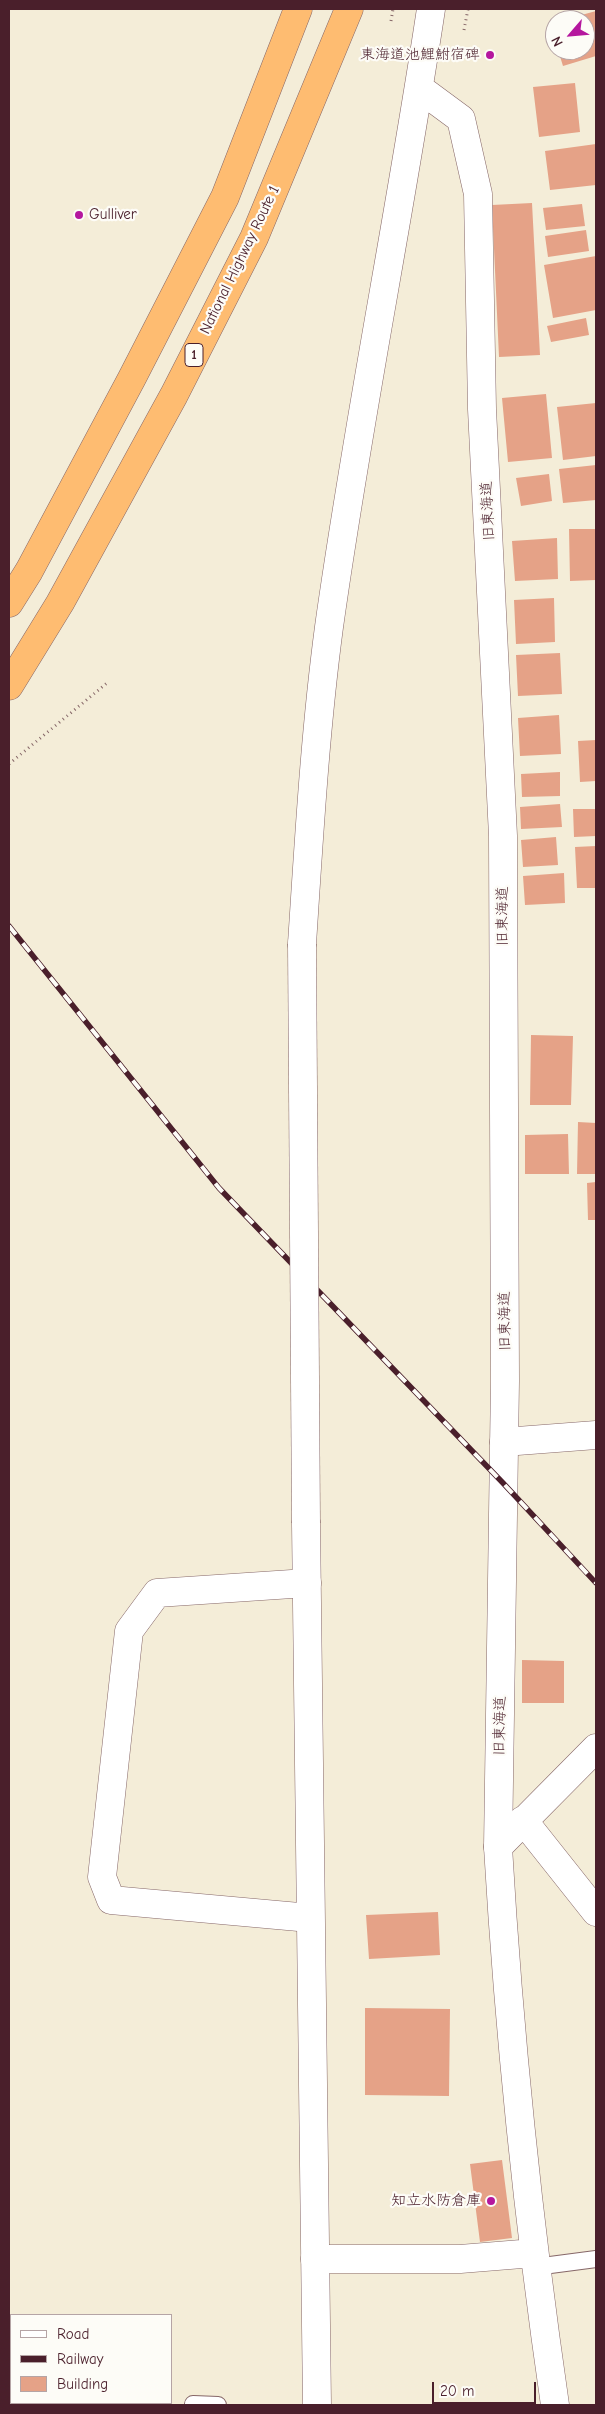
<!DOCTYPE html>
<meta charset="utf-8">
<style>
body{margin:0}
#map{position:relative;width:605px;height:2414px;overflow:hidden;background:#f4edd8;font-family:"Comic Neue",sans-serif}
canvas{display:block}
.frame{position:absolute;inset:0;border:10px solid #4a1f2b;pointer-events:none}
.legend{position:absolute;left:10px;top:2314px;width:162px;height:90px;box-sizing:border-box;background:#fdfcf7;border:1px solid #b5a4a5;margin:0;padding:6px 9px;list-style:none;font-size:15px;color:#4a1f2b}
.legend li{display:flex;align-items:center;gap:10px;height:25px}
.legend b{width:25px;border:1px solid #b5a4a5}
.north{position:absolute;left:545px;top:10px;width:50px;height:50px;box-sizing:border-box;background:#fdfcf7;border:1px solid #b5a4a5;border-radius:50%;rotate:243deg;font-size:14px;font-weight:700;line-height:20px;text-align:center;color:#4a1f2b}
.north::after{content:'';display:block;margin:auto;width:18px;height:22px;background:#b5179e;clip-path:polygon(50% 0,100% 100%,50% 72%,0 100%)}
.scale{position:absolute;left:432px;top:2382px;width:104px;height:22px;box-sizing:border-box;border:2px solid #4a1f2b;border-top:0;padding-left:6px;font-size:15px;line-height:18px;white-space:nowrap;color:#4a1f2b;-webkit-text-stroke:4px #fdfcf7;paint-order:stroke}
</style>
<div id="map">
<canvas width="605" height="2414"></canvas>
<div class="frame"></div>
<ul class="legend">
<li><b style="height:6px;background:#fff"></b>Road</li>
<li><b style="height:6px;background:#4a1f2b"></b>Railway</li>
<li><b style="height:14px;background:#e5a287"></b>Building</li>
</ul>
<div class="north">N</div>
<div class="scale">20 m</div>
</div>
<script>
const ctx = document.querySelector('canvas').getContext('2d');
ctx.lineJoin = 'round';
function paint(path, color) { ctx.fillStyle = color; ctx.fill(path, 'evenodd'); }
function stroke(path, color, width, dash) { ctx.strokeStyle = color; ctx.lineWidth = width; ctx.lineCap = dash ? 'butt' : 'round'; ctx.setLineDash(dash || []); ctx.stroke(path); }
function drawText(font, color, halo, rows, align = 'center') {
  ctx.font = font + ' "Comic Neue","Klee One",sans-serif'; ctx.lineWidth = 4.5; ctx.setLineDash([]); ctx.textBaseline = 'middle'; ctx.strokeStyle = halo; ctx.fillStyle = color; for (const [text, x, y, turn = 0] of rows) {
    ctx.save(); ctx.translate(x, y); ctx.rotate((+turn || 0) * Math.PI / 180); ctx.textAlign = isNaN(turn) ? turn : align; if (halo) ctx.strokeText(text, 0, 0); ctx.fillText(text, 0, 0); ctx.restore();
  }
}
const building = new Path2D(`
 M596 11V56L563 66 558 50H585V20L567 19Z
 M575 83 580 132 539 137 533 87Z
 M596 144V185L550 190 545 151Z
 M532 203 540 355 499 357 492 205Z
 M582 204 585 226 546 230 543 208Z
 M586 230 589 251 548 257 545 236Z
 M596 256V310L553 318 544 265Z
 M586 318 589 335 551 342 547 326Z
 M546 394 552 458 508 462 502 398Z
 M596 403V456L563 460 557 407Z
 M596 465V500L563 503 559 469Z
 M549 474 552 501 521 506 516 478Z
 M569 529H596V580L570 581Z
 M557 538 558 579 515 581 512 541Z
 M554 598 555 642 516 644 514 600Z
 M560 653 562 694 518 696 516 655Z
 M559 715 561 754 520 756 518 718Z
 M596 740V781L580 782 578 741Z
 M560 772V796L522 797 521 774Z
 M560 804 562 827 521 829 520 807Z
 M573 809H596V836L574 837Z
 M556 837 558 865 523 867 521 840Z
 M596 846V888H577L575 847Z
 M564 873 565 903 525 905 523 876Z
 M531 1035 573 1036 571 1105H530Z
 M578 1122 596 1123V1174H577Z
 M568 1134 569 1174H525V1135Z
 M596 1182V1220H588L587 1183Z
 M522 1660 564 1661V1703H522Z
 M438 1912 440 1955 369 1959 366 1915Z
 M365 2008 450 2009 449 2096 365 2095Z
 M502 2160 512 2238 480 2242 470 2164Z
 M9 2336H11L10 2370H9Z`);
const path = new Path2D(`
 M391 21 393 9
 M464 30 468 9
 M9 764 107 683`);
const service = new Path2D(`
 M535 2267 596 2259
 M193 2404 218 2405`);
const minor = new Path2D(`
 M504 1442 596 1435
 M307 1583 157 1593 129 1631 102 1877 111 1900 310 1918
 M523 1820 596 1912
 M315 2259H460L534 2253
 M555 2405C528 2220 509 2034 498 1847L596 1748`);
const tertiary = new Path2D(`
 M419 88 461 119 478 194 482 409 503 836 505 1381 498 1847
 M302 944C309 838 315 732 329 627 358 420 400 215 431 9
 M306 1523 317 2405`);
const trunk = new Path2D(`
 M9 603 29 571 132 378 225 197 298 9
 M9 686 60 603 174 395 254 238 349 9`);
const rail = new Path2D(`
 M9 926 219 1188 503 1483 596 1583`);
const tertiaryBridge = new Path2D(`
 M302 944 306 1523`);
const markers = [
 [490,55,5,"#b5179e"],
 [79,215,5,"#b5179e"],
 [491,2201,5,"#b5179e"]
];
const shields = [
 [194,355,18]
];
const shieldNames = [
 ["1",194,355]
];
const poiNames = [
 ["東海道池鯉鮒宿碑",480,55],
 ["Gulliver",89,215,"left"],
 ["知立水防倉庫",481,2201]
];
const streetNames = [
 ["National Highway Route 1",240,260,-64],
 ["旧東海道",488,511,-93],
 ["旧東海道",503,916,-90],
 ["旧東海道",505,1321,-91],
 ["旧東海道",500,1726,-89]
];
paint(building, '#e5a287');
stroke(service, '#866768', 18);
stroke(minor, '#866768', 29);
stroke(tertiary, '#866768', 29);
stroke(trunk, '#866768', 29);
stroke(path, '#866768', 3, [1, 4]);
stroke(service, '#fff', 16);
stroke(minor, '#fff', 28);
stroke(tertiary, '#fff', 28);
stroke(trunk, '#febc71', 28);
stroke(rail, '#4a1f2b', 5.5);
stroke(rail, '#fdfcf7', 4, [11]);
stroke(tertiaryBridge, '#866768', 29, []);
stroke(tertiaryBridge, '#fff', 28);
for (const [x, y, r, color] of markers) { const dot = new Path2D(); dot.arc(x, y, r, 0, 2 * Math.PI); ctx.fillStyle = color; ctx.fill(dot); stroke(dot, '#fdfcf7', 2); }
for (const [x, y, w] of shields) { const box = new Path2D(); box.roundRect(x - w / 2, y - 11.5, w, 23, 4); ctx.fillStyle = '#fdfcf7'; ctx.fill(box); stroke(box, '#4a1f2b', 1); }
drawText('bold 14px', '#4a1f2b', null, shieldNames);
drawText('15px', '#4a1f2b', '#fdfcf7', poiNames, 'right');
drawText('15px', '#4a1f2b', '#fdfcf7', streetNames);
</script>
